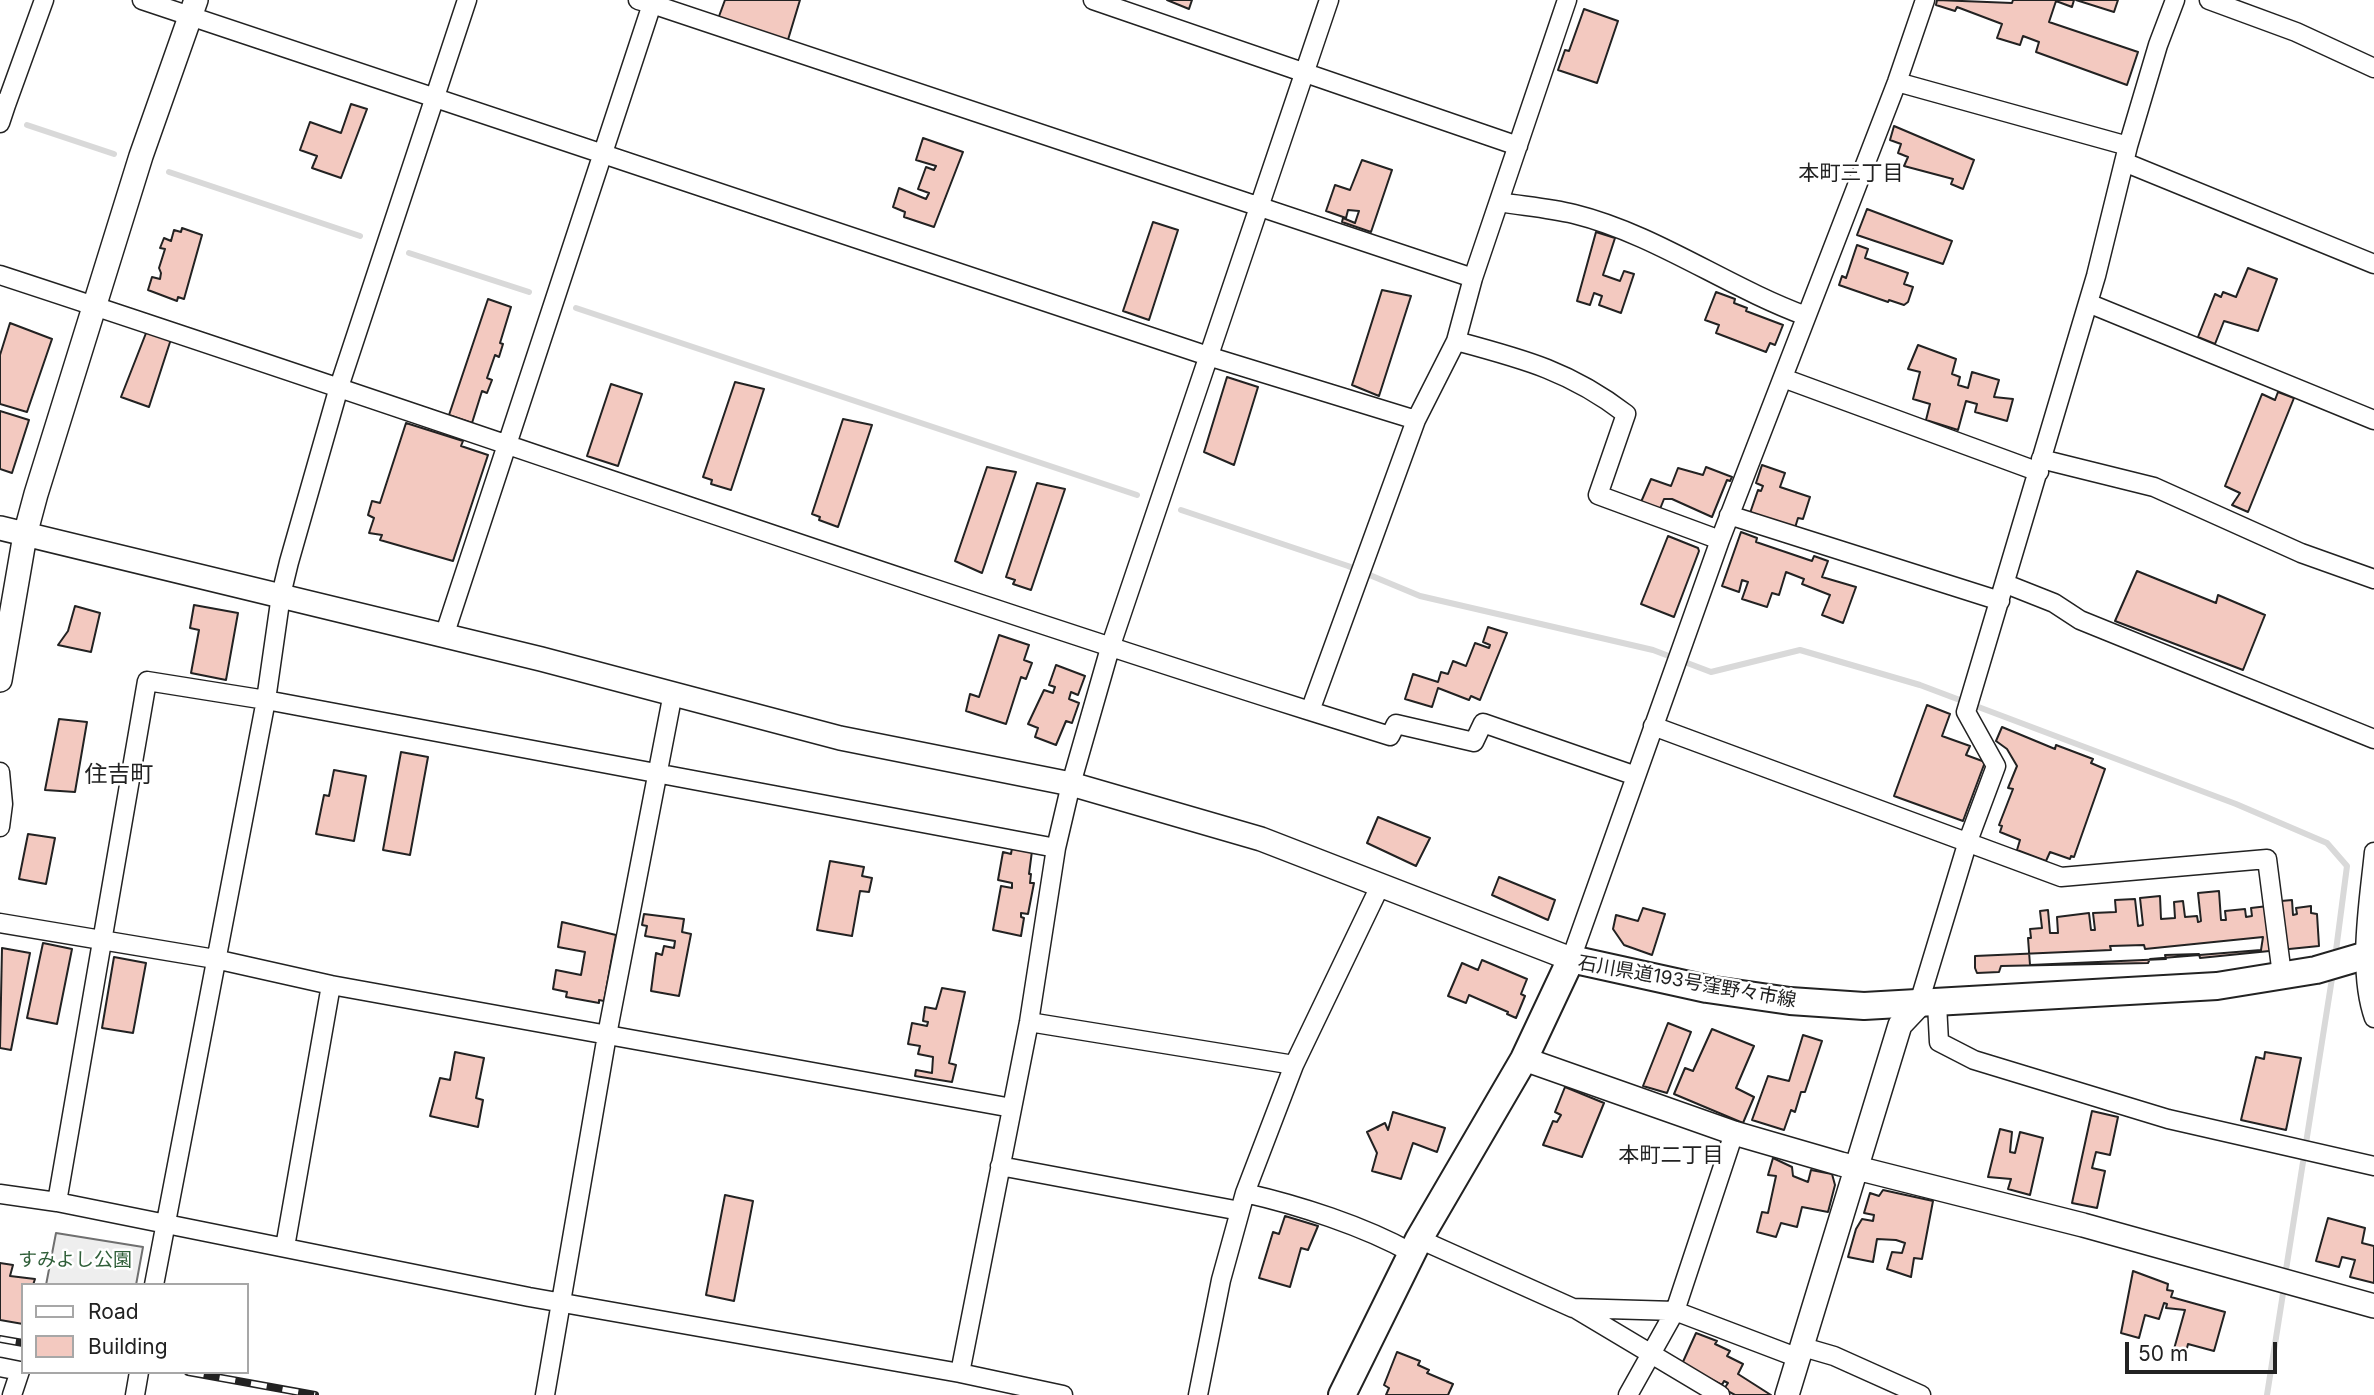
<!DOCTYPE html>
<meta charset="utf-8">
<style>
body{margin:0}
#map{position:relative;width:2374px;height:1395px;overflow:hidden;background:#fff;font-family:Inter,sans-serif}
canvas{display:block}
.legend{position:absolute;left:21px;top:1283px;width:228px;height:91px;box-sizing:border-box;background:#fff;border:2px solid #a7a7a7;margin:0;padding:9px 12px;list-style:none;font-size:21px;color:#222}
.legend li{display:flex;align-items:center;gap:14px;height:35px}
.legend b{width:35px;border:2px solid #a7a7a7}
.scale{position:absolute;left:2125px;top:1342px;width:152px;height:32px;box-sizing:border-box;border:4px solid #222;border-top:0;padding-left:9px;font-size:21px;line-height:24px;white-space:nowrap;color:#222;-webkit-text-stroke:5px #fff;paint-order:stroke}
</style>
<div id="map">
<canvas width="2374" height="1395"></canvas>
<ul class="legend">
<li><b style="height:9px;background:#fff"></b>Road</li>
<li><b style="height:19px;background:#f3c9c0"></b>Building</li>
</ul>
<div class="scale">50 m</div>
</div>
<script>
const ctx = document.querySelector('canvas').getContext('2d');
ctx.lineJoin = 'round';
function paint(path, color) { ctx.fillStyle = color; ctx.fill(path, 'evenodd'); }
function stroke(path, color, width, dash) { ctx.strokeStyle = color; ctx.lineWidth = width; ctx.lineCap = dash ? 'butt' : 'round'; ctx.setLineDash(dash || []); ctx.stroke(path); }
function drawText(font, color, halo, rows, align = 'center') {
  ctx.font = font + ' Inter,"Noto Sans JP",sans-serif'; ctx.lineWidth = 5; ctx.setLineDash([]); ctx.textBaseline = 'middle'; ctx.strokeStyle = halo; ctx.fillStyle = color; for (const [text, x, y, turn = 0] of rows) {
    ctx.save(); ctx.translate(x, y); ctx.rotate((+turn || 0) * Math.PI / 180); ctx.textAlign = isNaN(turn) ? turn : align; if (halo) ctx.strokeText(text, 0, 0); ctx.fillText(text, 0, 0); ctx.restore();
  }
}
const green = new Path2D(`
 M56 1233 143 1247 136 1285H46Z`);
const stream = new Path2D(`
 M27 125 114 154
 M169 172 360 236
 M409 253 529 292
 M576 308 1137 495
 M1181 510 1348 566 1420 596 1653 650 1711 672 1800 650 1920 685 2236 804 2327 843 2347 866 2335 958
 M2285 1276 2333 972
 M2267 1395 2284 1287`);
const building = new Path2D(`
 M725 0H800L787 43 718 19Z
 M1167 0H1192L1189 9Z
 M1937 0 2012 3 2013 0H2074L2072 7 2056 1 2049 22 2138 52 2127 85 2036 52 2039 42 2023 36 2020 45 1997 38 2002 24 1957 7 1955 11 1936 5Z
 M2076 0H2118L2114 12Z
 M1584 9 1618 21 1597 83 1558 70 1565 50 1569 51Z
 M351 104 367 109 341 178 312 168 317 156 300 150 310 122 341 133Z
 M1894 126 1974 160 1963 189 1951 184 1953 179 1904 166 1908 157 1898 153 1901 144 1890 140Z
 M923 138 963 152 934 227 904 217 905 212 893 207 899 188 926 199 929 193 918 189 926 167 934 170 936 166 916 160Z
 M1362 160 1392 170 1371 232 1342 222 1343 218 1355 223 1359 211 1348 210 1346 218 1326 211 1335 185 1350 190Z
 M1867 209 1952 241 1943 264 1857 235Z
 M1153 222 1178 230 1149 320 1123 311Z
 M182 228 202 235 184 299 178 297 177 301 148 290 152 277 160 279 161 273 159 268 165 249 160 248 164 238 171 241 174 230 181 232Z
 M1596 232 1615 238 1603 275 1620 281 1624 271 1634 274 1621 313 1599 305 1602 296 1594 293 1590 305 1577 301Z
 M1857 245 1868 249 1865 258 1908 273 1904 284 1913 287 1908 302 1904 305 1889 300 1888 302 1839 285 1842 276 1846 278Z
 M2248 268 2277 279 2258 331 2224 321 2215 344 2198 337 2215 294 2221 297 2223 292 2236 297Z
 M1382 290 1411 296 1379 396 1352 385Z
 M1716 292 1735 299 1734 303 1747 308 1746 311 1783 325 1775 345 1770 343 1766 352 1716 333 1719 325 1705 320Z
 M488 299 511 307 500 343 503 344 499 357 495 355 487 378 492 380 487 393 482 391 472 423 449 415Z
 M10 323 52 339 27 412 0 404V355Z
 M148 328 172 336 149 407 121 397Z
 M1918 345 1956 359 1952 374 1960 377 1958 385 1968 388 1972 372 1999 380 1994 397 2013 399 2007 421 1975 412 1977 404 1966 401 1958 430 1926 420 1930 404 1913 399 1920 372 1908 369Z
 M1227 377 1258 387 1234 465 1204 452Z
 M735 382 764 389 731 490 711 484 712 480 703 477Z
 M611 384 642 394 618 466 587 456Z
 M2278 392 2294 398 2248 512 2232 505 2240 493 2225 486 2262 394 2275 400Z
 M0 411 29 420 12 473 0 469Z
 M843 419 872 425 838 527 819 520 820 517 812 514Z
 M406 423 463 441 461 446 488 455 453 561 380 540 382 535 369 533 374 518 368 515 372 501 380 503Z
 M1762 465 1785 473 1780 487 1810 497 1803 519 1798 518 1794 531 1749 516 1758 490 1761 491 1763 486 1756 483Z
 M987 467 1016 472 982 573 955 561Z
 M1706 467 1732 477 1730 481 1727 480 1712 517 1672 499H1664L1660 509 1641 502 1651 479 1671 486 1678 468 1703 475Z
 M1037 483 1065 489 1031 590 1013 584 1015 580 1006 577Z
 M1741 532 1757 538 1756 542 1812 561 1814 556 1828 561 1822 577 1856 587 1843 623 1822 615 1830 595 1802 584 1804 579 1786 572 1779 595 1772 593 1767 607 1742 599 1748 582 1742 580 1739 592 1722 586Z
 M1668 536 1698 548 1699 551 1674 617 1641 604Z
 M2137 571 2216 603 2218 595 2265 615 2243 670 2115 621Z
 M194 605 238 613 226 680 191 673 199 630 190 628Z
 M75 606 100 613 91 652 58 645 68 631Z
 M1488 627 1507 633 1480 700 1471 696 1469 700 1438 688 1432 707 1405 699 1413 674 1438 682 1441 672 1448 674 1453 661 1466 666 1475 643 1489 648 1490 645 1483 642Z
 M999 635 1029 645 1024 660 1032 663 1026 679 1021 677 1006 724 966 711 970 694 979 697Z
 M1056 665 1085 676 1078 695 1071 692 1069 699 1079 703 1072 723 1066 721 1056 745 1035 737 1038 728 1028 724 1044 690 1053 693 1055 687 1049 685Z
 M1927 705 1950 714 1942 736 1970 746 1966 755 1985 762 1963 821 1894 796Z
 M59 719 87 722 75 792 45 790Z
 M2002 727 2055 749 2056 745 2093 759 2091 763 2105 769 2074 857 2071 856 2070 859 2050 852 2046 861 2017 850 2020 840 2000 832 2002 826 1999 825 2013 789 2008 788 2017 766 2007 749 1996 741Z
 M401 752 428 757 410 855 383 850Z
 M334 770 366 776 354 841 316 834 324 795 329 796Z
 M1378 817 1430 838 1416 866 1367 843Z
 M28 834 55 838 46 884 19 879Z
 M1012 848 1032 851 1029 874H1031L1030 883H1034L1028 914 1021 913V917L1024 918 1021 936 993 930 1001 886 1012 888V883L998 880 1003 852 1011 854Z
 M830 861 864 867 862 876 872 878 869 892 860 891 852 936 817 930Z
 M1499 877 1555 900 1548 920 1492 895Z
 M2219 891 2221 920H2226L2225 911 2245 909 2246 917 2252 916 2251 908 2268 906 2281 901 2292 900 2293 915 2297 914 2296 908 2311 906V913L2317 914 2319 946 2200 958 2199 954 2165 955 2166 959 2030 965 2028 938H2031L2030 929 2042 928 2040 911 2048 910 2050 933H2058L2057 917 2089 913 2091 930H2095L2093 913 2116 912 2115 900 2135 899 2138 926 2143 925 2140 898 2160 896 2161 919 2175 918 2174 902 2183 901 2185 917 2197 916 2198 922 2201 921 2198 893Z
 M1643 908 1665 914 1652 955 1624 945 1613 929 1616 915 1638 921Z
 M644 914 684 919 682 932 691 934 679 996 651 991 656 953 662 955 664 946 674 948 675 941 645 936 647 926 642 925Z
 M562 922 616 935 604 1001 599 1000V1003L566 997 567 992 553 989 556 970 581 975 585 952 558 947Z
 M2263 937 2261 950 2150 959 2148 963 2001 966 1999 972 1977 973 1975 968V956L2111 950 2110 946 2144 945 2145 949Z
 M43 943 72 949 57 1024 27 1018Z
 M2 948 30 953 11 1050 0 1048Z
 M114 957 146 963 133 1033 102 1028Z
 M1482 960 1527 979 1521 994 1525 996 1516 1018 1507 1014 1508 1012 1469 995 1466 1003 1448 996 1462 963 1478 970Z
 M942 988 965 992 949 1063 956 1065 952 1082 915 1076 916 1070 932 1073 933 1057 918 1054 920 1046 908 1044 912 1023 927 1026 928 1022 923 1021 925 1007 936 1009Z
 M1668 1023 1691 1032 1667 1093 1643 1086Z
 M1712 1029 1754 1046 1736 1088 1754 1097 1743 1123 1674 1094 1685 1068 1693 1071Z
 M1803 1035 1822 1041 1805 1092H1801L1795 1112 1791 1110 1784 1130 1752 1120 1768 1076 1789 1081Z
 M455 1052 484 1058 476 1098 483 1100 478 1127 430 1116 440 1078 450 1080Z
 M2265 1052 2301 1058 2286 1130 2241 1120 2256 1057 2264 1059Z
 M1565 1087 1604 1103 1582 1157 1543 1145 1553 1121 1557 1122 1561 1115 1555 1112Z
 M2092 1111 2118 1117 2110 1155 2096 1152 2092 1168 2105 1171 2097 1208 2072 1203Z
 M1393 1112 1445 1128 1437 1152 1413 1143 1401 1179 1372 1171 1377 1153 1367 1132 1385 1123 1388 1130Z
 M2000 1129 2012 1132 2010 1152 2015 1153 2020 1132 2043 1138 2030 1195 2008 1189 2011 1179 1988 1177Z
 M1773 1158 1792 1167 1793 1176 1808 1182 1811 1170 1832 1174 1835 1185 1828 1212 1802 1207 1797 1227 1781 1223 1776 1237 1757 1232 1762 1212 1768 1213 1776 1176 1768 1175Z
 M1883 1190 1933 1201 1922 1259 1914 1258 1911 1277 1887 1269 1892 1252 1902 1253 1905 1243 1896 1240 1877 1239 1873 1262 1848 1257 1856 1229 1862 1219 1873 1221 1874 1215 1864 1213 1870 1193 1879 1196Z
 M725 1195 753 1201 734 1301 706 1295Z
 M1285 1216 1318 1226 1308 1250 1301 1248 1290 1287 1259 1278 1273 1232 1279 1234Z
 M2328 1218 2365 1228 2362 1243 2374 1246V1283L2350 1277 2355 1260 2342 1257 2339 1267 2316 1261Z
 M0 1263 13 1265 10 1276 35 1279 33 1285H23V1324L0 1320Z
 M2133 1271 2168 1284 2167 1290 2173 1291 2171 1297 2225 1312 2214 1351 2188 1344 2186 1352 2174 1349 2185 1310 2166 1308 2167 1304 2164 1303 2159 1319 2145 1315 2139 1338 2121 1333Z
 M1696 1333 1717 1341 1715 1344 1730 1351 1727 1356 1743 1364 1738 1374 1771 1395H1735L1724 1389 1728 1383 1724 1381 1722 1385 1682 1364Z
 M1397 1352 1420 1361 1418 1365 1429 1370 1427 1373 1453 1384 1448 1395H1386L1389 1388 1384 1385Z`);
const minor = new Path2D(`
 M142 0 1211 357 1416 420
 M654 0 652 4 1473 278
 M1093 0 1518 146
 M2209 0 2296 32 2374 68
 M1897 82 2128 146 2158 45 2175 0
 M0 103 6 105 44 0
 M0 123 6 105
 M2124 162 2374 264
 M1499 202C1523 206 1549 208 1574 214 1655 234 1727 287 1806 316
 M0 275C437 418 871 572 1310 711L1416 420 1456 341 1473 278 1567 0
 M2088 303 2374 420
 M1456 341C1523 359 1570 371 1626 414L1598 495 1720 540
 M1783 378 2039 472
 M2041 459 2154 487 2301 553 2374 579
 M1729 515 2000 601
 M2006 584 2054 603 2080 620 2374 739
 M444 636 652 4 638 0
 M1310 711 1390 736 1396 724 1474 742 1483 723 1636 776
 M1653 726 2061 877 2267 859 2282 975
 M0 772 3 804 0 827
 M2374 852C2369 902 2357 970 2374 1018
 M0 923 215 959 331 985 285 1247
 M1571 959 1720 540 1897 82 1925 0
 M331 985 1012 1108
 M1937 1004 1939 1042 1974 1060 2168 1119 2374 1166
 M1918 1006 1968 841 1996 766 1966 712 2096 276 2128 146
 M1029 1022 1294 1065
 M1000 1166 1240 1211
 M1245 1193 1294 1065 1381 884
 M0 1194 57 1202 529 1297 960 1373 1063 1395
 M57 1202 147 681 266 700 1056 848
 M1419 1239 1573 1308 1675 1311 1796 1357
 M154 1285 266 700 281 595 289 562 339 387 467 0
 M1576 1309 1720 1395
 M1803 1347 1834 1356 1921 1395
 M0 1367 20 1371 12 1395
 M960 1373 1029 1022 1056 848 1071 784 1110 648 1329 0
 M135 1395 139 1372
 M545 1395 607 1035 673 693
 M1198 1395 1221 1280 1245 1193C1298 1205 1364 1226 1412 1253
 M1628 1395 1675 1311 1734 1133`);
const tertiary = new Path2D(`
 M0 528 541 659 840 738 1071 784 1261 839 1571 959
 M0 680 25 535 36 494 141 156 196 0
 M1524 1059 1734 1133 1841 1164 2083 1225 2374 1306
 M1787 1395 1900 1025 1918 1006`);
const secondary = new Path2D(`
 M1342 1395 1419 1239 1524 1059 1571 959 1707 989 1790 1001 1864 1006 2217 986 2316 970 2374 953`);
const rail = new Path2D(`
 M0 1339 23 1343
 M188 1372 315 1395`);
const streetNames = [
 ["石川県道193号窪野々市線",1687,982,10]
];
const parkNames = [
 ["すみよし公園",75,1260]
];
const neighbourhoodNames = [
 ["本町三丁目",1851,174],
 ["本町二丁目",1671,1156]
];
const quarterNames = [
 ["住吉町",119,775]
];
paint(green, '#eee');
stroke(green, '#6f6f6f', 2);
stroke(stream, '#d9d9d9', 6);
paint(building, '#f3c9c0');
stroke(building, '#222', 2);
stroke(minor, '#222', 21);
stroke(tertiary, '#222', 26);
stroke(secondary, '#222', 30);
stroke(minor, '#fff', 18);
stroke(tertiary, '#fff', 23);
stroke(secondary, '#fff', 26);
stroke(rail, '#222', 8);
stroke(rail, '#fff', 5, [16]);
drawText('19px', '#222', '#fff', streetNames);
drawText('19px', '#2f5e38', '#fff', parkNames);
drawText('21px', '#222', '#fff', neighbourhoodNames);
drawText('23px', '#222', '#fff', quarterNames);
</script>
